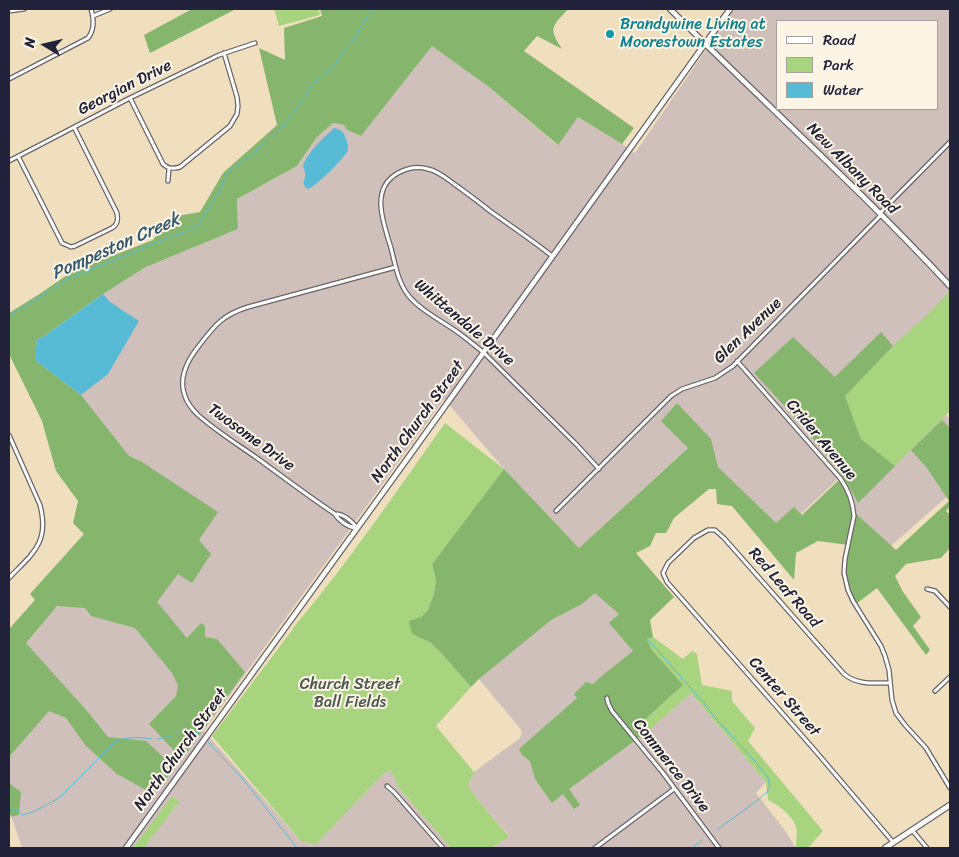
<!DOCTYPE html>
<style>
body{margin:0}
#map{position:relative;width:959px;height:857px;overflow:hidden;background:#efdfbe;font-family:Sriracha,sans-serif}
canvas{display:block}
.frame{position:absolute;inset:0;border:10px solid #22223b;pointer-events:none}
.legend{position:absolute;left:776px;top:20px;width:162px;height:90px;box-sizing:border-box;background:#fcf5e5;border:1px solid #a5a1a1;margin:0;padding:6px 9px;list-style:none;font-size:15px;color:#22223b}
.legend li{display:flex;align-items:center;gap:10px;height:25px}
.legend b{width:25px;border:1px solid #a5a1a1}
.north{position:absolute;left:20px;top:20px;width:50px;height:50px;-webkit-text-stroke:4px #fcf5e5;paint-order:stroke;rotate:279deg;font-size:14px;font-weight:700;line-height:20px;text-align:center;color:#22223b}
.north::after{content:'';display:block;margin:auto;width:18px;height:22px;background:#22223b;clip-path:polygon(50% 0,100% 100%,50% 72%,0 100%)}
</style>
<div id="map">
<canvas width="959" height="857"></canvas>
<div class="frame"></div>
<ul class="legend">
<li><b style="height:6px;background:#fff"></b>Road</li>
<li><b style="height:14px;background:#a8d37f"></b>Park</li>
<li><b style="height:14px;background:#58bbd6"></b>Water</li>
</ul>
<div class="north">N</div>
</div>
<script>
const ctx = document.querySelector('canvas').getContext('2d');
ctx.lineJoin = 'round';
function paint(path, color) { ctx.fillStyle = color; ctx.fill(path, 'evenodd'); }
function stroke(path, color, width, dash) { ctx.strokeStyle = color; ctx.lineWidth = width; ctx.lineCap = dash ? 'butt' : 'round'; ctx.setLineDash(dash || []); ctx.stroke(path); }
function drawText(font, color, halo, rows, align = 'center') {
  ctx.font = font + ' Sriracha,sans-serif'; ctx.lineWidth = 4; ctx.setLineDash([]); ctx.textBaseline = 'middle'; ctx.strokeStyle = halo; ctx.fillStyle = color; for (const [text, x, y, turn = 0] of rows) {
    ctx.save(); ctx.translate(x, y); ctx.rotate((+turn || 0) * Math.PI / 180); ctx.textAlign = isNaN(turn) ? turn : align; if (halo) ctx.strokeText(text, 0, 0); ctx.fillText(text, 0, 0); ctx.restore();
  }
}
const industrial = new Path2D(`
 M734 9H950V403L942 411 950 419V494L875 560 849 537 851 499 839 478 781 533 694 442 579 548 504 469 444 399 204 731 301 841 382 775 390 770 397 780 398 787 451 848H22L9 810V631L75 555 107 499 24 354 103 294 146 267 238 229 237 199 297 166 316 138 333 123 344 125 347 130 361 136 432 45 489 87 557 145 578 117 622 144 635 153ZM778 21H938V109H778Z
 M591 584 620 613 691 693 766 782 756 793 784 829 796 848H492L509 835 489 814 468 786 474 772 520 738 522 731 479 679Z`);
const green = new Path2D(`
 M274 9H318L320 15 279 26Z
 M949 292 950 294V411L895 466 861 439 845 396 897 342 926 316Z
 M445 423 504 469 432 564 436 580 434 592 428 610 421 617 412 634 431 643 442 654 471 687 436 726 474 772 468 786 489 814 509 836 492 848H451L398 787 396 780 390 770 382 775 316 844 301 841 212 736 293 629V628C348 563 396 492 445 423Z
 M653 637 683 659 692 651 697 654 702 685 732 691V701L755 728 748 741 823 831 808 848 796 847C796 842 797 835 797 830 794 816 780 806 768 800L766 782 691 693 648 731 642 722 683 685 651 649 646 639Z
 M171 797C174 797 179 800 180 804V805L177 804 144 848H133Z`);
const forest = new Path2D(`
 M192 9H236L150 53 144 35Z
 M320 9H568C552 27 548 27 562 49L537 36 524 51 634 128 622 144 578 117 558 145 489 87 432 46 361 136 347 130 344 125 333 123 316 138 297 166 237 199 238 229 146 267 103 294 43 337 37 339 35 360 81 395 129 456 142 462 218 512 199 540 211 554 192 583 178 574 157 602 187 638 201 623 205 626V637L217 639 245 672 182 759 149 724 176 696 178 685 172 673 135 628 91 616 85 608 57 606 26 643 87 711 108 737 146 741 175 768 153 794 117 774 86 746 66 718 49 711 9 757V629L35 600 30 594 84 534 73 523 78 501 56 471 42 421 9 354V313L41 293 73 271 153 240 172 217 200 212 223 173 277 125 259 48 285 60 284 28 322 16Z
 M881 332 893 346 845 396 861 439 895 466 858 503C847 481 836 467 821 448 800 422 777 398 754 373L793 337 835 377Z
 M677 403 711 439 718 467 776 523 794 507 802 515 840 479 853 504V511L896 550 949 501 927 468 911 450 942 420 950 428V507L946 511 950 515V548L941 558 906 564 895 576 903 592 921 617 913 626 930 650 926 655 877 588 856 604 844 570 849 545 818 541 796 553 794 580 732 506 717 504 716 489H709L674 518 666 533H656L650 546 636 553 674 597 650 620 653 637 647 639 651 649 683 685 642 722 648 731 569 789 580 805 574 809 563 794 552 803 535 779 530 761 522 755 519 749 577 698 574 694 586 682 593 684 598 679 633 651 609 623 619 614 595 593 582 604 551 620 479 679 471 687 442 654 431 643 412 634 409 621 421 617 428 610 434 593 436 580 432 564 504 469 579 548 688 448 661 421Z
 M9 783 21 792 19 815 11 817 9 812Z`);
const water = new Path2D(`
 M334 128C339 129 341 130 344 134 346 139 349 145 348 150 345 158 316 186 308 189 300 184 306 180 305 173 305 170 303 168 303 165 310 150 322 139 334 128Z
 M103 294 110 302 139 321 108 374 81 395 35 360 37 339 43 337Z`);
const stream = new Path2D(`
 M9 316 45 294 67 279 130 254 164 239 187 231 198 225 220 190 227 173 256 151 272 136 276 134 284 125 307 94 311 85 333 67 340 58 346 48 355 38 362 24 374 9
 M645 636 703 702 716 719 754 760 768 778 770 787 767 792 758 800 718 829
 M158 739 172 736 176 732 182 731 199 733
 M208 742 243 779 297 848
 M9 811H19L22 815 33 812 59 798 116 741C127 737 141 737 152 739
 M692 848 702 840`);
const minor = new Path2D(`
 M9 11 24 9
 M93 16 110 9
 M9 79 88 38C95 29 94 19 91 9
 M130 98 163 164C168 169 173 169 180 167L230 126 237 114 238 106 237 97 224 53
 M18 156 62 243 71 247 75 246 112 228C118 224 118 220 117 213L74 127
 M9 161 130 98 219 55 255 43
 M168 181 169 168
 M880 213 950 142
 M552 256C532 240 511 226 490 211 479 202 468 194 457 186 448 180 439 171 428 169 418 166 407 168 398 173 369 189 384 224 391 248 395 264 398 282 408 295 420 310 440 320 456 331 466 338 474 345 483 352L577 445 599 469
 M737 361 840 478C848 489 853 501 854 516L845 559 844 573 848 590 853 601 881 646 885 656 889 670 892 700 896 713 905 725 926 748 950 788
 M9 435 40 505C50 543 32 554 9 578
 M556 511 671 396 682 389 715 378 733 366 881 215
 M336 514C344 514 353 522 357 528
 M357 528C349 528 339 521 335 514 308 496 283 477 257 458 237 444 216 431 198 415 193 410 187 403 185 396 178 378 187 361 198 347 214 326 222 315 248 307L396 267
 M927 589 935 591 950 607
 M890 683C874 683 857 685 844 674L724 538 715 530H708L694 538 668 563 663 573 667 582 812 747 893 842
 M935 691 950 677
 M607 698 608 703 612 711 663 773 719 848
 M387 786 394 792 443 848
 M912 830 927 848
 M595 848 674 789`);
const major = new Path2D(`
 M670 9C763 102 861 190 950 286
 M126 848 410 455 730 9
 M885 848 950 805`);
const markers = [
 [610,34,5,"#0f9aa8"]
];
const cultureNames = [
 ["Brandywine Living at",620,25],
 ["Moorestown Estates",620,43]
];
const streetNames = [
 ["Georgian Drive",125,88,-27],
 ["New Albany Road",852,169,45],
 ["Whittendale Drive",464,323,40],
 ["Glen Avenue",748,331,-44],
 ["North Church Street",418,422,-54],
 ["Twosome Drive",251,438,36],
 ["Crider Avenue",821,440,50],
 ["Red Leaf Road",784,588,49],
 ["Center Street",784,697,49],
 ["North Church Street",181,750,-54],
 ["Commerce Drive",671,766,52]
];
const parkNames = [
 ["Church Street",350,685],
 ["Ball Fields",350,703]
];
const waterNames = [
 ["Pompeston Creek",116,247,-24]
];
paint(industrial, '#d0c0bc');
paint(green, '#a8d37f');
paint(forest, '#86b56e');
paint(water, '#58bbd6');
stroke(stream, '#58bbd6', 1);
stroke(minor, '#6a6469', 5.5);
stroke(major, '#6a6469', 7);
stroke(minor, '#fff', 3);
stroke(major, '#fff', 4.5);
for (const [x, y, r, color] of markers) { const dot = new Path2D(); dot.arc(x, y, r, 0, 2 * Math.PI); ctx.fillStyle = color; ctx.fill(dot); stroke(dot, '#fcf5e5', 2); }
drawText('16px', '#0d838f', '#fcf5e5', cultureNames, 'left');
drawText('16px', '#22223b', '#fcf5e5', streetNames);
drawText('16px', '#4a574f', '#fcf5e5', parkNames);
drawText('italic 18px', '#355871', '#fcf5e5', waterNames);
</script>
